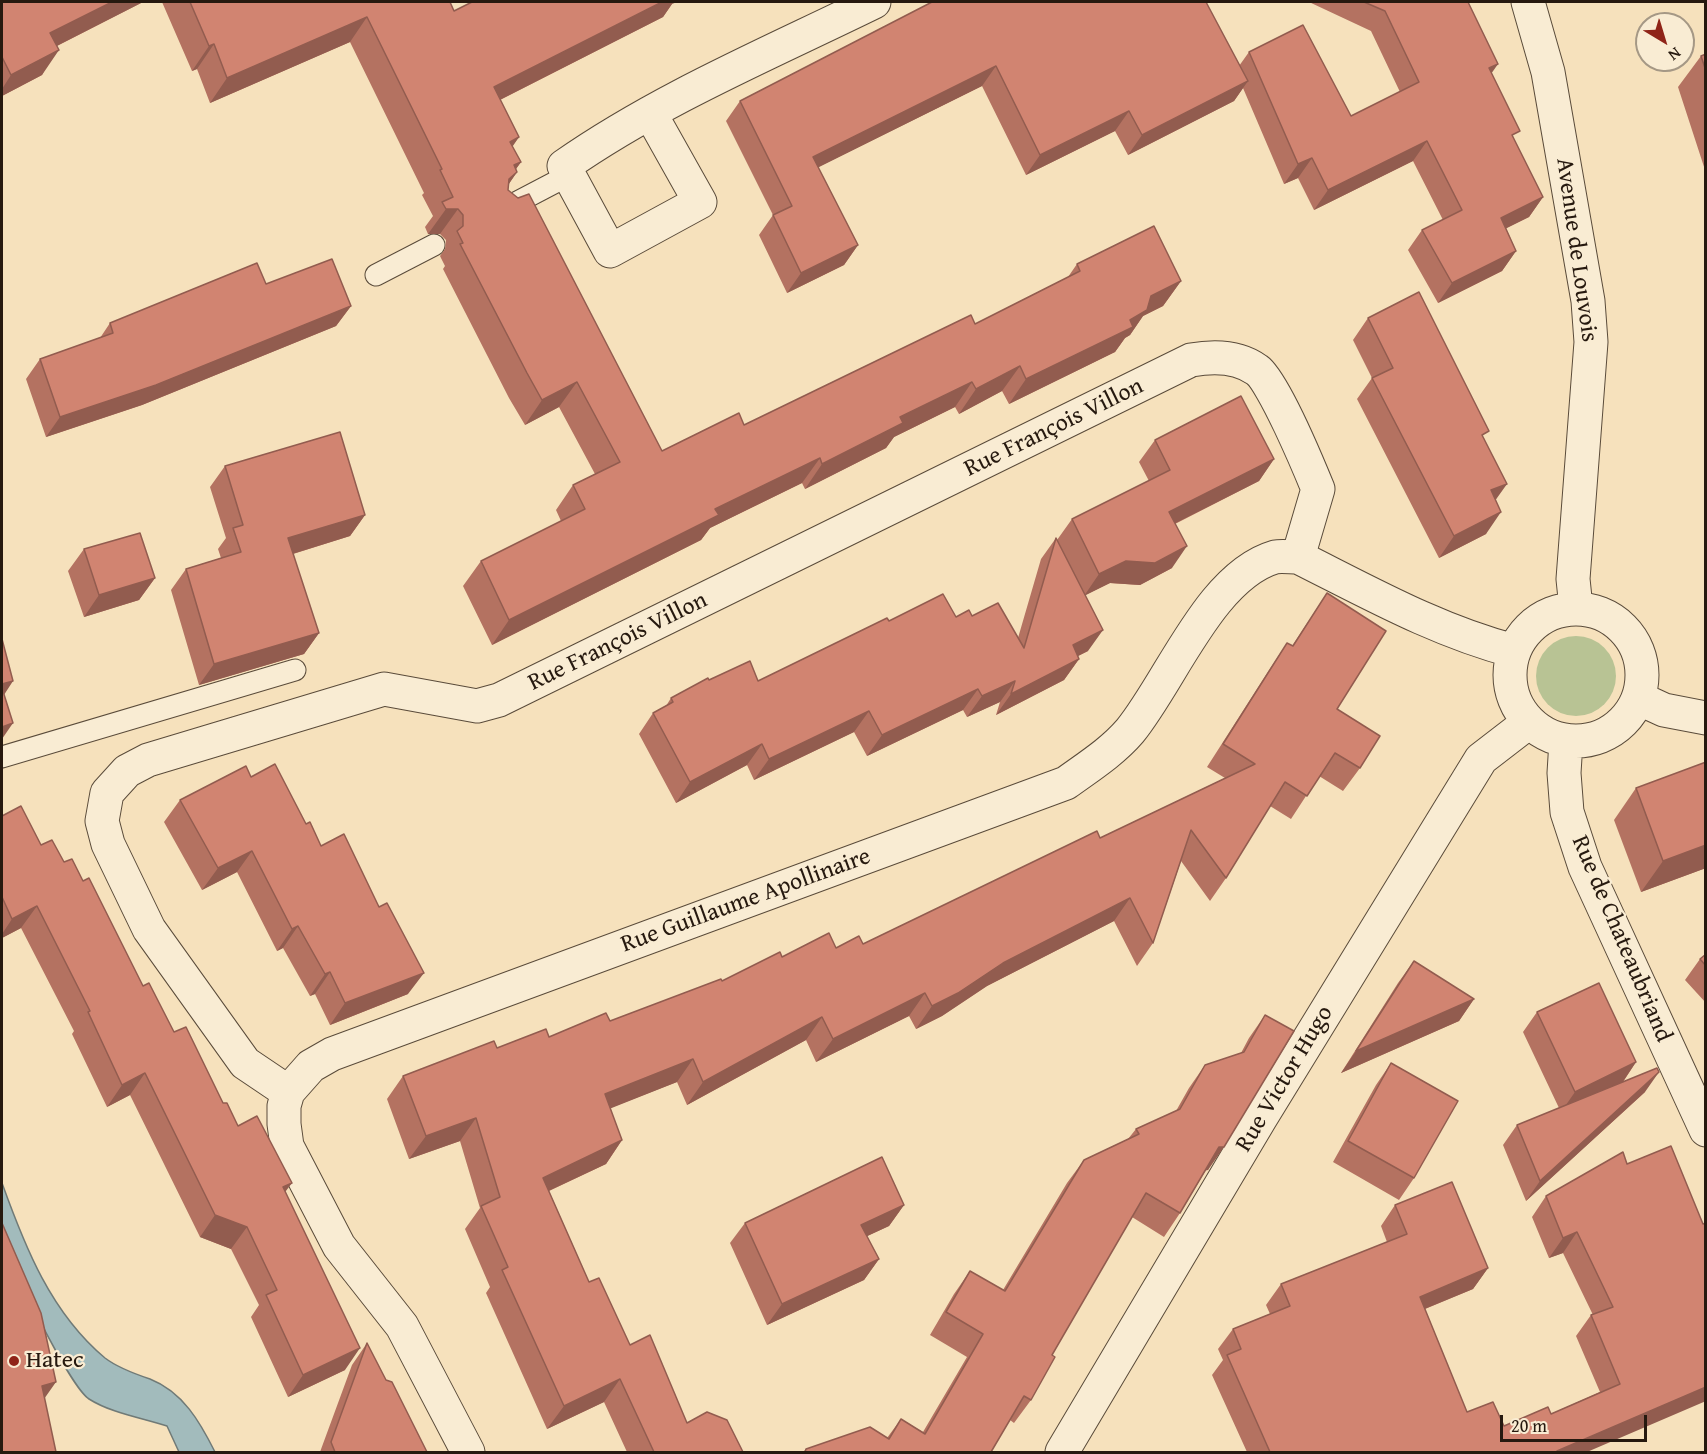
<!DOCTYPE html>
<meta charset="utf-8">
<style>
body{margin:0}
#map{position:relative;width:1707px;height:1454px;overflow:hidden;background:#f6e1bc;font-family:"Gentium Book Plus",serif}
canvas{display:block}
.frame{position:absolute;inset:0;border:3px solid #26190f;pointer-events:none}
.north{position:absolute;left:1635px;top:12px;width:60px;height:60px;box-sizing:border-box;background:#f9ecd3;border:2px solid #a59885;border-radius:50%;rotate:142deg;font-size:16px;font-weight:700;line-height:24px;text-align:center;color:#26190f}
.north::after{content:'';display:block;margin:auto;width:21px;height:27px;background:#8f2418;clip-path:polygon(50% 0,100% 100%,50% 72%,0 100%)}
.scale{position:absolute;left:1500px;top:1415px;width:147px;height:27px;box-sizing:border-box;border:3px solid #26190f;border-top:0;padding-left:8px;font-size:18px;line-height:21px;white-space:nowrap;color:#26190f;-webkit-text-stroke:4px #f9ecd3;paint-order:stroke}
</style>
<div id="map">
<canvas width="1707" height="1454"></canvas>
<div class="frame"></div>
<div class="north">N</div>
<div class="scale">20 m</div>
</div>
<script>
const ctx = document.querySelector('canvas').getContext('2d');
ctx.lineJoin = 'round';
function paint(path, color) { ctx.fillStyle = color; ctx.fill(path, 'evenodd'); }
function stroke(path, color, width, dash) { ctx.strokeStyle = color; ctx.lineWidth = width; ctx.lineCap = dash ? 'butt' : 'round'; ctx.setLineDash(dash || []); ctx.stroke(path); }
function drawText(font, color, halo, rows, align = 'center') {
  ctx.font = font + ' "Gentium Book Plus",serif'; ctx.lineWidth = 4.5; ctx.setLineDash([]); ctx.textBaseline = 'middle'; ctx.strokeStyle = halo; ctx.fillStyle = color; for (const [text, x, y, turn = 0] of rows) {
    ctx.save(); ctx.translate(x, y); ctx.rotate((+turn || 0) * Math.PI / 180); ctx.textAlign = isNaN(turn) ? turn : align; if (halo) ctx.strokeText(text, 0, 0); ctx.fillText(text, 0, 0); ctx.restore();
  }
}
const green = new Path2D(`
 M1536 676a40 40 0 1 1 80 0a40 40 0 1 1-80 0Z`);
const water = new Path2D(`
 M2 1183C25 1247 51 1313 105 1358 118 1368 135 1374 150 1379 183 1392 200 1422 215 1452H179L167 1426C142 1418 111 1413 89 1399 70 1387 5 1256 2 1233 0 1217 2 1199 2 1183Z`);
const lane = new Path2D(`
 M506 208 569 175
 M376 275 434 245
 M2 757 295 670`);
const street = new Path2D(`
 M1528 2 1548 72 1588 301 1591 342 1573 579 1576 608
 M650 113 700 202 610 251 564 166C660 99 770 53 874 2
 M1510 675a66 66 0 1 1 132 0a66 66 0 1 1-132 0Z
 M1638 698 1664 710 1706 718
 M1566 741 1564 773 1567 812 1585 867 1706 1130
 M288 1092 245 1063 149 929 108 844 102 821 107 793 127 771 148 760 384 689 477 706 499 700 1191 360C1213 356 1238 356 1257 370 1273 381 1309 467 1318 489L1298 557
 M468 1452 402 1326 339 1246 287 1146 284 1124V1106L288 1092 311 1066 332 1054 1066 783C1088 767 1112 752 1130 731 1171 681 1210 576 1275 557 1281 556 1290 557 1298 557 1368 592 1437 631 1514 651
 M1062 1452 1260 1119 1481 759 1529 722`);
const wall = new Path2D(`
 M2 2H143L57 46 42 75 2 96Z
 M162 2H450L454 11 672 4 663 17 500 100 519 137 512 146 521 162 516 169 517 172 508 185V190L662 451 744 425 975 324 1068 277 1077 264 1181 281 1163 306 1143 316 1130 335 1125 338 1115 352 1009 404 1002 391 959 414 955 407 894 437 886 448 805 489 802 483 710 528 701 540 492 645 463 586 481 561 561 521 556 510 573 485 595 474 559 407 525 425 509 398 443 269 445 266 440 256 445 249 446 240 440 234H428L425 227 433 216 422 195 424 193 350 42 210 103 197 69 192 71Z
 M932 2 1239 66 1249 52 1351 116 1400 92 1371 31 1309 2H1468L1514 139 1543 197 1529 217 1506 228 1516 251 1502 271 1438 303 1408 250 1422 230 1443 220 1413 161 1314 210 1298 178 1284 184 1243 88 1234 101 1128 155 1115 131 1026 175 982 86 818 167 858 245 844 265 787 293 759 235 773 215 726 121 740 101Z
 M1706 54V173L1678 87 1701 56Z
 M266 284 351 306 336 326 142 405 46 437 26 379 40 359 100 338 110 323Z
 M1368 318 1484 438 1496 500 1486 534 1439 558 1357 399 1372 378 1353 340Z
 M1155 440 1274 459 1259 481 1175 524 1172 568 1140 585 1110 583 1085 595 1088 651 1078 656 1079 659 1064 680 996 715 1000 702 967 717 963 710 867 756 854 732 754 780 747 765 676 803 639 734 653 713 666 706 671 698 709 680 758 681 889 621 972 616 1018 638 1041 559 1056 538 1057 540 1072 519 1149 481 1139 462Z
 M225 466 365 515 350 536 293 554 319 633 304 654 199 685 171 590 186 569 221 558 218 549 226 538 210 487Z
 M84 549 155 578 139 600 84 617 68 571Z
 M1327 593 1337 709 1360 768 1343 791 1319 776 1291 819 1270 806 1226 878 1210 901 1181 861 1153 943 1137 966 1114 921 987 986 942 1016 916 1029 909 1016 816 1062 806 1040 687 1105 677 1082 610 1108 622 1140 606 1164 549 1191 589 1282 630 1345 687 1423 743 1452H627L604 1402 547 1429 486 1293 490 1287 465 1229 480 1208 460 1141 409 1159 387 1099 403 1076 497 1048 549 1037 610 1021 722 981 782 957 863 944 1100 838 1225 778 1207 767 1271 667 1287 643 1292 646Z
 M251 777 306 824 321 846 408 994 330 1025 315 994 310 996 283 948 277 951 237 872 202 890 164 822 180 800Z
 M1636 788 1706 868 1641 892 1614 820Z
 M2 816 64 862 83 881 143 986 238 1126 285 1192 345 1370 288 1397 251 1317 259 1305 231 1249 200 1237 130 1095 107 1107 72 1034 74 1031 21 928 2 938Z
 M1706 954V1003L1685 980 1700 959Z
 M1414 961 1474 999 1459 1021 1341 1073 1398 983Z
 M1537 1012 1636 1062 1623 1082 1645 1092 1526 1201 1503 1145 1517 1125 1559 1108 1523 1032Z
 M1265 1015 1208 1170H1206L1180 1213 1164 1237 1132 1217 1052 1355 1031 1400 1014 1423 1010 1420 991 1452H803L806 1449 887 1438 901 1419 923 1432 967 1357 930 1335 954 1294 970 1271 1003 1290 1067 1183 1084 1160 1128 1139 1136 1129 1176 1111 1189 1088 1205 1065 1241 1053 1249 1038Z
 M1391 1063 1414 1178 1399 1200 1333 1162 1376 1085Z
 M1627 1164 1703 1224 1587 1452H1247L1212 1375 1223 1360 1218 1349 1233 1329 1270 1314 1266 1305 1281 1284 1387 1242 1381 1226 1395 1205 1488 1268 1473 1289 1425 1309 1467 1412 1504 1426 1551 1414 1600 1392 1576 1336 1591 1315H1593L1563 1253 1549 1258 1532 1217 1546 1196Z
 M904 1205 889 1226 867 1236 879 1259 864 1280 767 1325 730 1243 745 1223Z
 M367 1343 386 1380 427 1452H320L352 1365Z`);
const shadedWall = new Path2D(`
 M112 2H143L33 58 50 33Z
 M662 2H677L672 4 663 17 476 112 494 87Z
 M367 17 350 42 210 103 227 78Z
 M214 44 197 69 192 71 209 46Z
 M59 50 42 75 2 96V89L11 75Z
 M1498 64 1484 84 1489 68Z
 M996 66 982 86 799 177 813 157Z
 M1248 81 1234 101 1128 155 1142 135Z
 M1129 111 1115 131 1026 175 1040 155Z
 M519 137 502 162 510 142Z
 M1427 141 1413 161 1314 210 1328 190Z
 M1312 158 1298 178 1284 184 1298 164Z
 M521 162 510 177 517 172 500 197 514 165Z
 M1543 197 1529 217 1487 238 1501 218Z
 M446 209H458L440 234H428Z
 M858 245 844 265 787 293 801 273Z
 M1516 251 1502 271 1438 303 1452 283Z
 M1181 281 1163 306 1143 316 1130 335 1125 338 1115 352 1009 404 1026 379 1151 296Z
 M351 306 336 326 142 405 46 437 60 417Z
 M1020 366 1002 391 959 414 976 389Z
 M577 382 559 407 525 425 542 400Z
 M972 382 955 407 894 437 886 448 805 489 822 464 900 417Z
 M820 458 802 483 710 528 701 540 492 645 509 620 715 509Z
 M1274 459 1259 481 1154 534 1169 512Z
 M1507 484 1492 505 1491 490Z
 M1501 512 1486 534 1439 558 1454 536Z
 M365 515 350 536 273 560 288 538Z
 M1187 546 1172 568 1140 585 1110 583 1084 596 1099 574 1126 561Z
 M155 578 139 600 84 617 99 595Z
 M1103 630 1088 651 1058 666 1073 645Z
 M319 633 304 654 199 685 214 664Z
 M1079 659 1064 680 996 715 1011 694Z
 M13 681 2 698V684Z
 M1015 681 1000 702 967 717 982 696Z
 M978 689 963 710 867 756 882 735Z
 M869 711 854 732 754 780 769 759Z
 M13 723 2 739V727Z
 M762 744 747 765 676 803 690 782Z
 M1706 845V868L1641 892 1663 861Z
 M252 851 237 872 202 890 218 868Z
 M1130 898 1114 921 987 986 942 1016 916 1029 932 1006 1003 963Z
 M37 906 21 928 2 938V934L12 919Z
 M298 926 283 948 277 951 292 929Z
 M330 972 315 994 310 996 325 974Z
 M424 973 408 994 330 1025 345 1003Z
 M925 993 909 1016 816 1062 833 1039Z
 M1474 999 1459 1021 1341 1073 1356 1051Z
 M822 1017 806 1040 687 1105 703 1082Z
 M693 1059 677 1082 589 1117 605 1094Z
 M1636 1062 1622 1083 1561 1112 1575 1092Z
 M1659 1072 1645 1092 1526 1201 1540 1181Z
 M145 1073 130 1095 107 1107 122 1085Z
 M476 1118 460 1141 409 1159 426 1136Z
 M622 1140 606 1164 527 1201 543 1178Z
 M1219 1147H1224L1208 1170 1203 1171Z
 M292 1183 276 1204 283 1187Z
 M904 1205 889 1226 846 1246 861 1225Z
 M215 1215 247 1227 231 1249 200 1237Z
 M1577 1232 1563 1253 1549 1258 1563 1238Z
 M879 1259 864 1280 767 1325 782 1304Z
 M1488 1268 1473 1289 1405 1317 1420 1297Z
 M360 1348 345 1370 288 1397 303 1375Z
 M620 1379 604 1402 547 1429 564 1406Z
 M56 1382 37 1409 42 1386Z
 M1706 1387V1401L1587 1452H1556L1557 1451Z`);
const building = new Path2D(`
 M2 2H112L50 33 59 50 11 75 2 57Z
 M190 2H450L454 11 472 2H662L494 87 519 137 510 142 521 162 514 165 517 172 509 179 508 190 518 198 529 194 662 451 739 413 744 425 971 315 975 324 1080 271 1077 264 1154 226 1181 281 1151 296 1147 310 1130 320 1133 327 1026 379 1020 366 976 389 972 382 900 417 903 423 822 464 820 458 715 509 719 515 509 620 481 561 585 509 573 485 620 462 577 382 542 400 527 373 460 244 463 243 457 231 463 226V215L458 209H446L442 202 453 197 440 170 442 169 367 17 227 78 214 44 209 46Z
 M932 2H1206L1248 81 1142 135 1129 111 1040 155 996 66 813 157 858 245 801 273 773 215 792 206 740 101Z
 M1364 2H1468L1498 64 1489 68 1520 131 1512 135 1543 197 1501 218 1516 251 1452 283 1422 230 1462 210 1427 141 1328 190 1312 158 1298 164 1249 52 1303 25 1351 116 1419 82 1385 11Z
 M1706 54V71L1701 56Z
 M332 259 351 306 156 385 60 417 40 359 113 333 110 323 257 263 266 284Z
 M1419 292 1489 431 1482 435 1507 484 1491 490 1501 512 1454 536 1372 378 1393 368 1368 318Z
 M1241 396 1274 459 1169 512 1187 546 1155 563 1126 561 1099 574 1072 519 1170 470 1155 440Z
 M340 432 365 515 288 538 319 633 214 664 186 569 241 552 233 528 243 525 225 466Z
 M140 533 155 578 99 595 84 549Z
 M1056 538 1103 630 1073 645 1079 659 1011 694 1015 681 982 696 978 689 882 735 869 711 769 759 762 744 690 782 653 713 673 702 671 698 708 678 709 680 750 661 758 681 887 618 889 621 943 594 956 617 969 610 972 616 998 603 1024 648Z
 M1327 593 1386 631 1337 709 1380 736 1360 768 1335 753 1307 796 1285 782 1226 878 1191 830 1153 943 1130 898 1003 963 958 993 932 1006 925 993 833 1039 822 1017 703 1082 693 1059 605 1094 622 1140 543 1178 589 1282 599 1278 630 1345 650 1335 687 1423 707 1412 727 1420 743 1452H654L620 1379 564 1406 502 1270 508 1267 481 1206 500 1197 476 1118 426 1136 403 1076 494 1041 497 1048 546 1029 549 1037 606 1013 610 1021 721 979 722 981 780 952 782 957 829 933 836 948 859 936 863 944 1097 831 1100 838 1255 764 1223 744 1287 643 1293 646Z
 M2 639 13 681 2 684Z
 M2 688 13 723 2 727Z
 M1706 762V845L1663 861 1636 788Z
 M275 764 306 824 310 822 321 846 344 834 379 907 387 903 424 973 345 1003 330 972 325 974 298 926 292 929 252 851 218 868 180 800 246 766 251 777Z
 M21 806 41 845 52 840 64 862 72 859 83 881 89 878 143 986 149 983 174 1032 186 1027 223 1103H227L238 1126 257 1116 292 1183 283 1187 360 1348 303 1375 266 1295 277 1290 247 1227 215 1215 145 1073 122 1085 88 1012 90 1011 37 906 12 919 2 897V816Z
 M1706 954V966L1700 959Z
 M1414 961 1474 999 1356 1051Z
 M1599 983 1636 1062 1575 1092 1537 1012Z
 M1265 1015 1294 1031 1224 1147H1219L1180 1213 1146 1193 1052 1355 1055 1357 1031 1400 1024 1396 991 1452H805L806 1449 870 1427 889 1439 901 1419 925 1434 983 1334 946 1312 970 1271 1005 1291 1084 1160 1139 1134 1136 1129 1180 1109 1205 1065 1244 1052Z
 M1391 1063 1458 1101 1414 1178 1348 1141Z
 M1657 1068 1659 1072 1540 1181 1517 1125Z
 M1671 1146 1703 1224 1706 1223V1387L1557 1451V1452H1270L1227 1355 1241 1349 1233 1329 1290 1306 1281 1284 1407 1234 1395 1205 1452 1182 1488 1268 1420 1297 1467 1412 1493 1402 1504 1426 1548 1407 1551 1414 1620 1384 1591 1315 1613 1307 1577 1232 1563 1238 1546 1196 1623 1152 1627 1164Z
 M882 1157 904 1205 861 1225 879 1259 782 1304 745 1223Z
 M2 1223 41 1313 56 1382 42 1386 56 1452H2Z
 M367 1343 386 1380 392 1382 427 1452H335L331 1442Z`);
const markers = [
 [14,1361,6,"#8f2418"]
];
const streetNames = [
 ["Avenue de Louvois",1576,250,82],
 ["Rue François Villon",1054,428,-26],
 ["Rue François Villon",618,642,-26],
 ["Rue Guillaume Apollinaire",746,901,-20],
 ["Rue de Chateaubriand",1621,939,67],
 ["Rue Victor Hugo",1285,1079,-59]
];
const poiNames = [
 ["Hatec",26,1361]
];
paint(green, '#b8c394');
paint(water, '#a2bbbc');
stroke(water, '#707a77', 1.5);
stroke(lane, '#5a4b3a', 23);
stroke(street, '#5a4b3a', 35);
stroke(lane, '#f9ecd3', 21);
stroke(street, '#f9ecd3', 33);
paint(wall, '#b47261');
paint(shadedWall, '#925c4f');
paint(building, '#d18471');
stroke(building, '#925c4f', 1.5);
for (const [x, y, r, color] of markers) { const dot = new Path2D(); dot.arc(x, y, r, 0, 2 * Math.PI); ctx.fillStyle = color; ctx.fill(dot); stroke(dot, '#f9ecd3', 2); }
drawText('24px', '#26190f', '#f9ecd3', streetNames);
drawText('24px', '#26190f', '#f9ecd3', poiNames, 'left');
</script>
